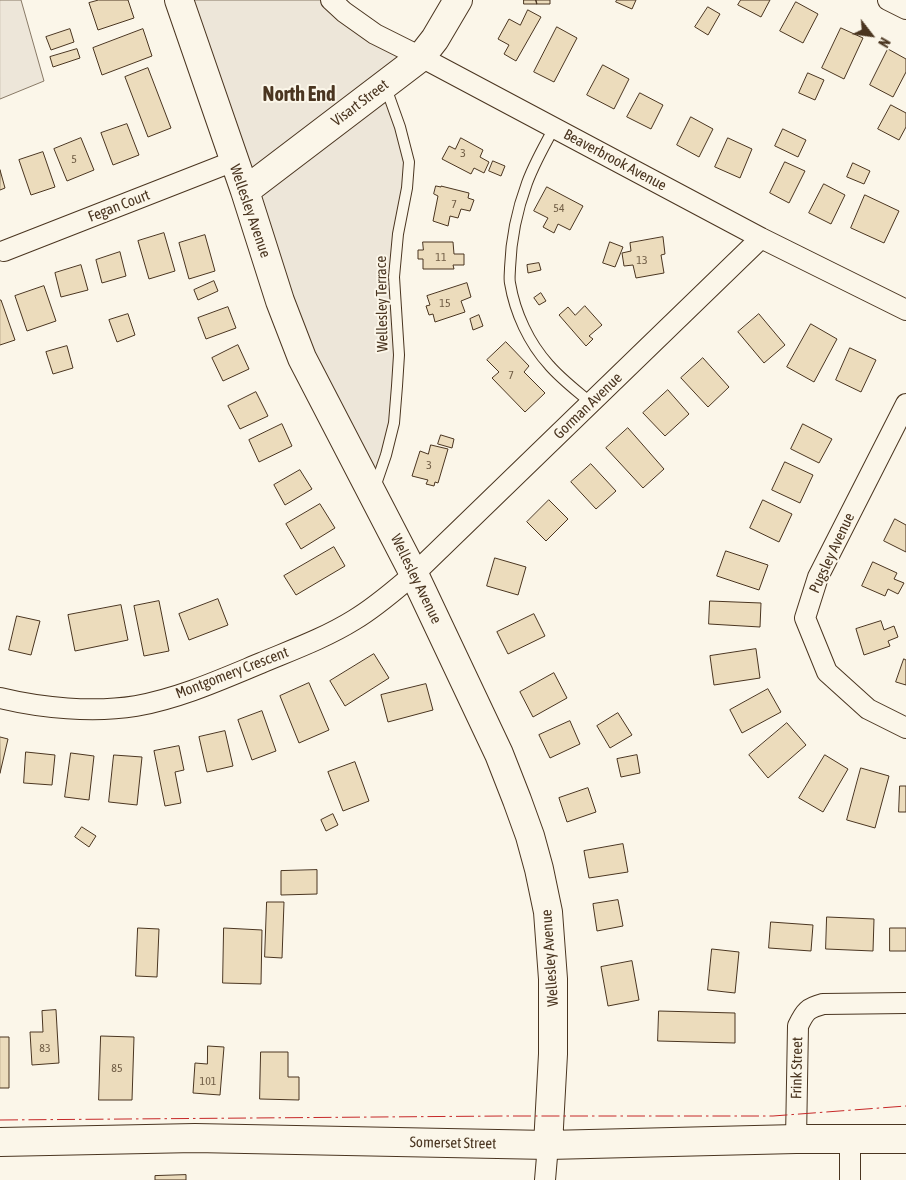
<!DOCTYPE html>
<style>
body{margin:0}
#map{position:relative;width:906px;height:1180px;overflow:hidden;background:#fbf6e9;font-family:"Asap Condensed",sans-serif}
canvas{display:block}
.north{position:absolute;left:846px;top:10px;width:50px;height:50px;-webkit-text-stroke:4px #fbf6e9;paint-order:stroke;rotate:120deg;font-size:14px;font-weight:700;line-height:20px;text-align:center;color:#4a3520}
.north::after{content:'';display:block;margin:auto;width:18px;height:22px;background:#4a3520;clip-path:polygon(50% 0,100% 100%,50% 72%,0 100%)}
</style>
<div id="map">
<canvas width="906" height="1180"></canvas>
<div class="north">N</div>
</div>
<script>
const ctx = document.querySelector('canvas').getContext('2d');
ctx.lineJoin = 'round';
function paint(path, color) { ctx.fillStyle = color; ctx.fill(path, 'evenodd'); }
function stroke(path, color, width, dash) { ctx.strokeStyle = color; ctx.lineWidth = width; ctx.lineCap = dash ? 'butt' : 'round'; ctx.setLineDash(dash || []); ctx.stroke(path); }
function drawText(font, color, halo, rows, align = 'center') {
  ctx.font = font + ' "Asap Condensed",sans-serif'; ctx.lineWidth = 4; ctx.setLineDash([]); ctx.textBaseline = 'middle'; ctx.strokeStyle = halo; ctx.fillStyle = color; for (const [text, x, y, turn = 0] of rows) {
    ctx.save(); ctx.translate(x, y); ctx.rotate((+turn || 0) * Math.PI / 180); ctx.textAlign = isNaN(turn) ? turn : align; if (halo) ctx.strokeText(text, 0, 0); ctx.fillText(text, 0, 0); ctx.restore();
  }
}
const green = new Path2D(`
 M0 0H21L44 81 0 99Z
 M179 0H331L421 57 385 84 409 162 398 234 397 386 373 495 302 358Z`);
const building = new Path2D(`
 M99 0H128L134 18 98 30 89 3Z
 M524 0H536L537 4H524Z
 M536 0H550V4H537Z
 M617 0H636L632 9 616 2Z
 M741 0H770L761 17 738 5Z
 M796 2 818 14 803 43 780 31Z
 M708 7 720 14 708 35 695 27Z
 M528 10 541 17 516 61 504 54 509 45 498 39 509 19 520 25Z
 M557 27 577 38 554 82 534 72Z
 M841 28 863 38 844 79 822 68Z
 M70 29 74 42 51 50 46 37Z
 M143 29 152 56 102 75 93 48Z
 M77 49 80 58 53 67 50 57Z
 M888 49 906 59V72L893 97 870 85Z
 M603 65 629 79 614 109 587 95Z
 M148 68 171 128 148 137 125 77Z
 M808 73 824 80 815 100 799 93Z
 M640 93 663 105 651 129 627 117Z
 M891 105 906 113V127L899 140 878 129Z
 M691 117 713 129 699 157 677 145Z
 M127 124 139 155 113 165 101 133Z
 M783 129 806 140 798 157 775 146Z
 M81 138 94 170 67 181 54 149Z
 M461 138 483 150 480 157 489 162 484 173 474 168 471 174 442 159 449 146 455 149Z
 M728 138 752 149 740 178 715 167Z
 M43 152 55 187 31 195 19 160Z
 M493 161 505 166 501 176 489 171Z
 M785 162 805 171 789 203 770 193Z
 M853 163 870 171 864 184 847 177Z
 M0 170 5 188 0 190Z
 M824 184 845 195 831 224 809 213Z
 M436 186 441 187V186L469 193 468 198 474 200 470 211 461 209 458 218 450 216 448 226 433 221 438 196 434 194Z
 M547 187 583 206 570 230 558 224 554 233 543 227 548 218 534 211Z
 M865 195 899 211 884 243 851 228Z
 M164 233 175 271 149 279 138 241Z
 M205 235 215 271 189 279 179 243Z
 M663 237 665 254 661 255 664 273 636 278 633 265 624 266 622 253 631 251 630 243Z
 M423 242H453L454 254H464V265H453L454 269H423V259H418V250H423Z
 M610 242 623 247 615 267 603 263Z
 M120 252 126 276 102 283 96 260Z
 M539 263 541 270 528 273 527 265Z
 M81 265 88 290 61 297 55 273Z
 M214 281 218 291 198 300 194 290Z
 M467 283 471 297 461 301 465 312 435 322 433 314 429 315 426 306 430 305 427 296Z
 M44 286 56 321 27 331 15 296Z
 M541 293 546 301 539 305 534 298Z
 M0 300H1L15 340 0 345Z
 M585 306 602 325 589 336 593 339 586 346 559 315 568 307 575 315Z
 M228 307 236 328 206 339 198 318Z
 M128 314 135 335 117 342 109 320Z
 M759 314 785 345 764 363 738 332Z
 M479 315 483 326 473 330 470 319Z
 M811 324 837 339 814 382 787 367Z
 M506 342 529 366 524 372 545 393 525 412 492 378 499 372 487 360Z
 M238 345 249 369 223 381 212 358Z
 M67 346 73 368 53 374 46 352Z
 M850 348 876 360 861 392 836 380Z
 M703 358 729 387 708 407 681 378Z
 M668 390 689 414 665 436 643 413Z
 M256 392 268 416 240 429 228 406Z
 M282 424 292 446 259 462 249 440Z
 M803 424 832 439 819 463 791 449Z
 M628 428 664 469 643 488 606 448Z
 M441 435 454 439 452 448 438 444Z
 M431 445 448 449 438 483 435 482 434 486 426 484 428 480 412 476 420 451 428 454Z
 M785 462 813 475 800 503 772 490Z
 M591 464 616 491 596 509 571 482Z
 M300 470 312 489 285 505 274 485Z
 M549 500 568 519 546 541 527 522Z
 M763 500 792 514 779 542 750 528Z
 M320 504 335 528 301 549 286 524Z
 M895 519 906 525V552L884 541Z
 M334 547 345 566 296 595 284 576Z
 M726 551 768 565 759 590 717 576Z
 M495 558 526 567 518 595 487 586Z
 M873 562 897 573 894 579 904 583 898 594 888 589 885 596 862 586Z
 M218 599 228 625 189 640 179 614Z
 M159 601 169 651 144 656 134 606Z
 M710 601 761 603 760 627 709 624Z
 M121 605 128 640 75 651 68 615Z
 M534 614 545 636 508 654 497 632Z
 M17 616 40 621 31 655 9 650Z
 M881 621 884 630 894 626 898 637 888 641 890 646 864 655 856 629Z
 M756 649 760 678 714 685 710 656Z
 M374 654 389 678 345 706 330 681Z
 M904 659 906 660V685L896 682Z
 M554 673 567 698 533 717 520 692Z
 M309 683 329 730 299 743 280 696Z
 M426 684 433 710 388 722 381 695Z
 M768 689 781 712 742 733 730 710Z
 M262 711 276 751 252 760 238 720Z
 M618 713 632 735 610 748 597 726Z
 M570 721 580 744 550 758 539 735Z
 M787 723 806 745 768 778 749 755Z
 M225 731 233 766 207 772 199 737Z
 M0 737 8 739 0 773Z
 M179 746 184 770 175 772 181 803 165 806 154 751Z
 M26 752 55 755 52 785 24 783Z
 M71 753 94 756 89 800 65 797Z
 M114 755 142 757 137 805 109 802Z
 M637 755 640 773 621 777 617 759Z
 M825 755 848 769 823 812 799 798Z
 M355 762 369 801 343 811 328 772Z
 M861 768 889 776 875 828 847 820Z
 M900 786H906V812H899Z
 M588 788 596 812 567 822 559 798Z
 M333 814 338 825 326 831 321 820Z
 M82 827 96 836 89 847 75 837Z
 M623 844 628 872 589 878 584 851Z
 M317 870V894L281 895V871Z
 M618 900 623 926 597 931 593 904Z
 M267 902H284L282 958 265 957Z
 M827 917 874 919 873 951 826 949Z
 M771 922 813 925 811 951 769 948Z
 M138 928 159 929 157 977 136 976Z
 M224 928 262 930 261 984 223 983Z
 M890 928H906V951H890Z
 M712 949 739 952 735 993 708 990Z
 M632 961 639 1000 608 1006 601 967Z
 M56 1010 59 1063 32 1065 30 1032H43L42 1011Z
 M659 1011 735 1013V1043L658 1041Z
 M101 1036 134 1037 132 1100H99Z
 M0 1037H9V1088H0Z
 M208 1046 224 1047 220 1095 193 1093 195 1063 207 1064Z
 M261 1052H288V1077H299V1100L260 1099Z
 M186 1175V1180H155V1176Z`);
const lane = new Path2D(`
 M554 128C544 146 534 164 527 183 517 210 511 239 510 268 510 273 509 278 510 283 515 313 529 343 549 365 561 379 577 391 591 403
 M375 487 386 455 394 423 397 386 399 355 394 277 398 234 407 188 409 162 400 127 385 85`);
const street = new Path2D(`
 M331 0 344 12 375 34 421 57 761 238 906 310
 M888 0 906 9
 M4 251 234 161
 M906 404 818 577 805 618 827 672 868 709 906 728
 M0 698C41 708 93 713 136 706 180 698 220 680 261 663 292 650 325 638 354 620 376 607 395 590 414 574L761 238
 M796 1139 798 1026C805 1011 808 1008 823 1004L906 1003
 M545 1180 548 1145
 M850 1180V1139`);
const secondary = new Path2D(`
 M179 0 245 191 280 301 302 358 414 574 499 754 517 800 530 836 539 869 548 912 553 979V1054L548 1145
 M245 191 421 57 435 39 458 0
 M0 1142 195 1138 548 1145 796 1139H906`);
const power = new Path2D(`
 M0 1120 504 1116H773L906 1106`);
const numberNames = [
 ["3",463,153],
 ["5",74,159],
 ["7",454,204],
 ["54",559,208],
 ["11",441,257],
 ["13",642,260],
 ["15",445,303],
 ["7",511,375],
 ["3",429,465],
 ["83",45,1048],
 ["85",117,1068],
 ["101",208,1081]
];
const streetNames = [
 ["Visart Street",360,103,-37],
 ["Beaverbrook Avenue",615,160,28],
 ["Fegan Court",119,206,-21],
 ["Wellesley Avenue",250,211,71],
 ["Wellesley Terrace",382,304,-91],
 ["Gorman Avenue",588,406,-44],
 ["Pugsley Avenue",832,553,-65],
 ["Wellesley Avenue",416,579,64],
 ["Montgomery Crescent",232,673,-21],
 ["Wellesley Avenue",550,958,-94],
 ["Frink Street",797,1068,-89],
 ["Somerset Street",453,1143,1]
];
const districtNames = [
 ["North End",299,95]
];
paint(green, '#ede6d9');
stroke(green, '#887966', 1);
paint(building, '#ecdcbc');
stroke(building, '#4a3520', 1);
stroke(lane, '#4a3520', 12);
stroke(street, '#4a3520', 22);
stroke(secondary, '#4a3520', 30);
stroke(lane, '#fbf6e9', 10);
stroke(street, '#fbf6e9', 20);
stroke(secondary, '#fbf6e9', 28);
stroke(power, '#c62828', 1, [18, 4, 2.5, 4]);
drawText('12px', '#725f47', null, numberNames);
drawText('15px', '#4a3520', '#fbf6e9', streetNames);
drawText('bold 20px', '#4a3520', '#fbf6e9', districtNames);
</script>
